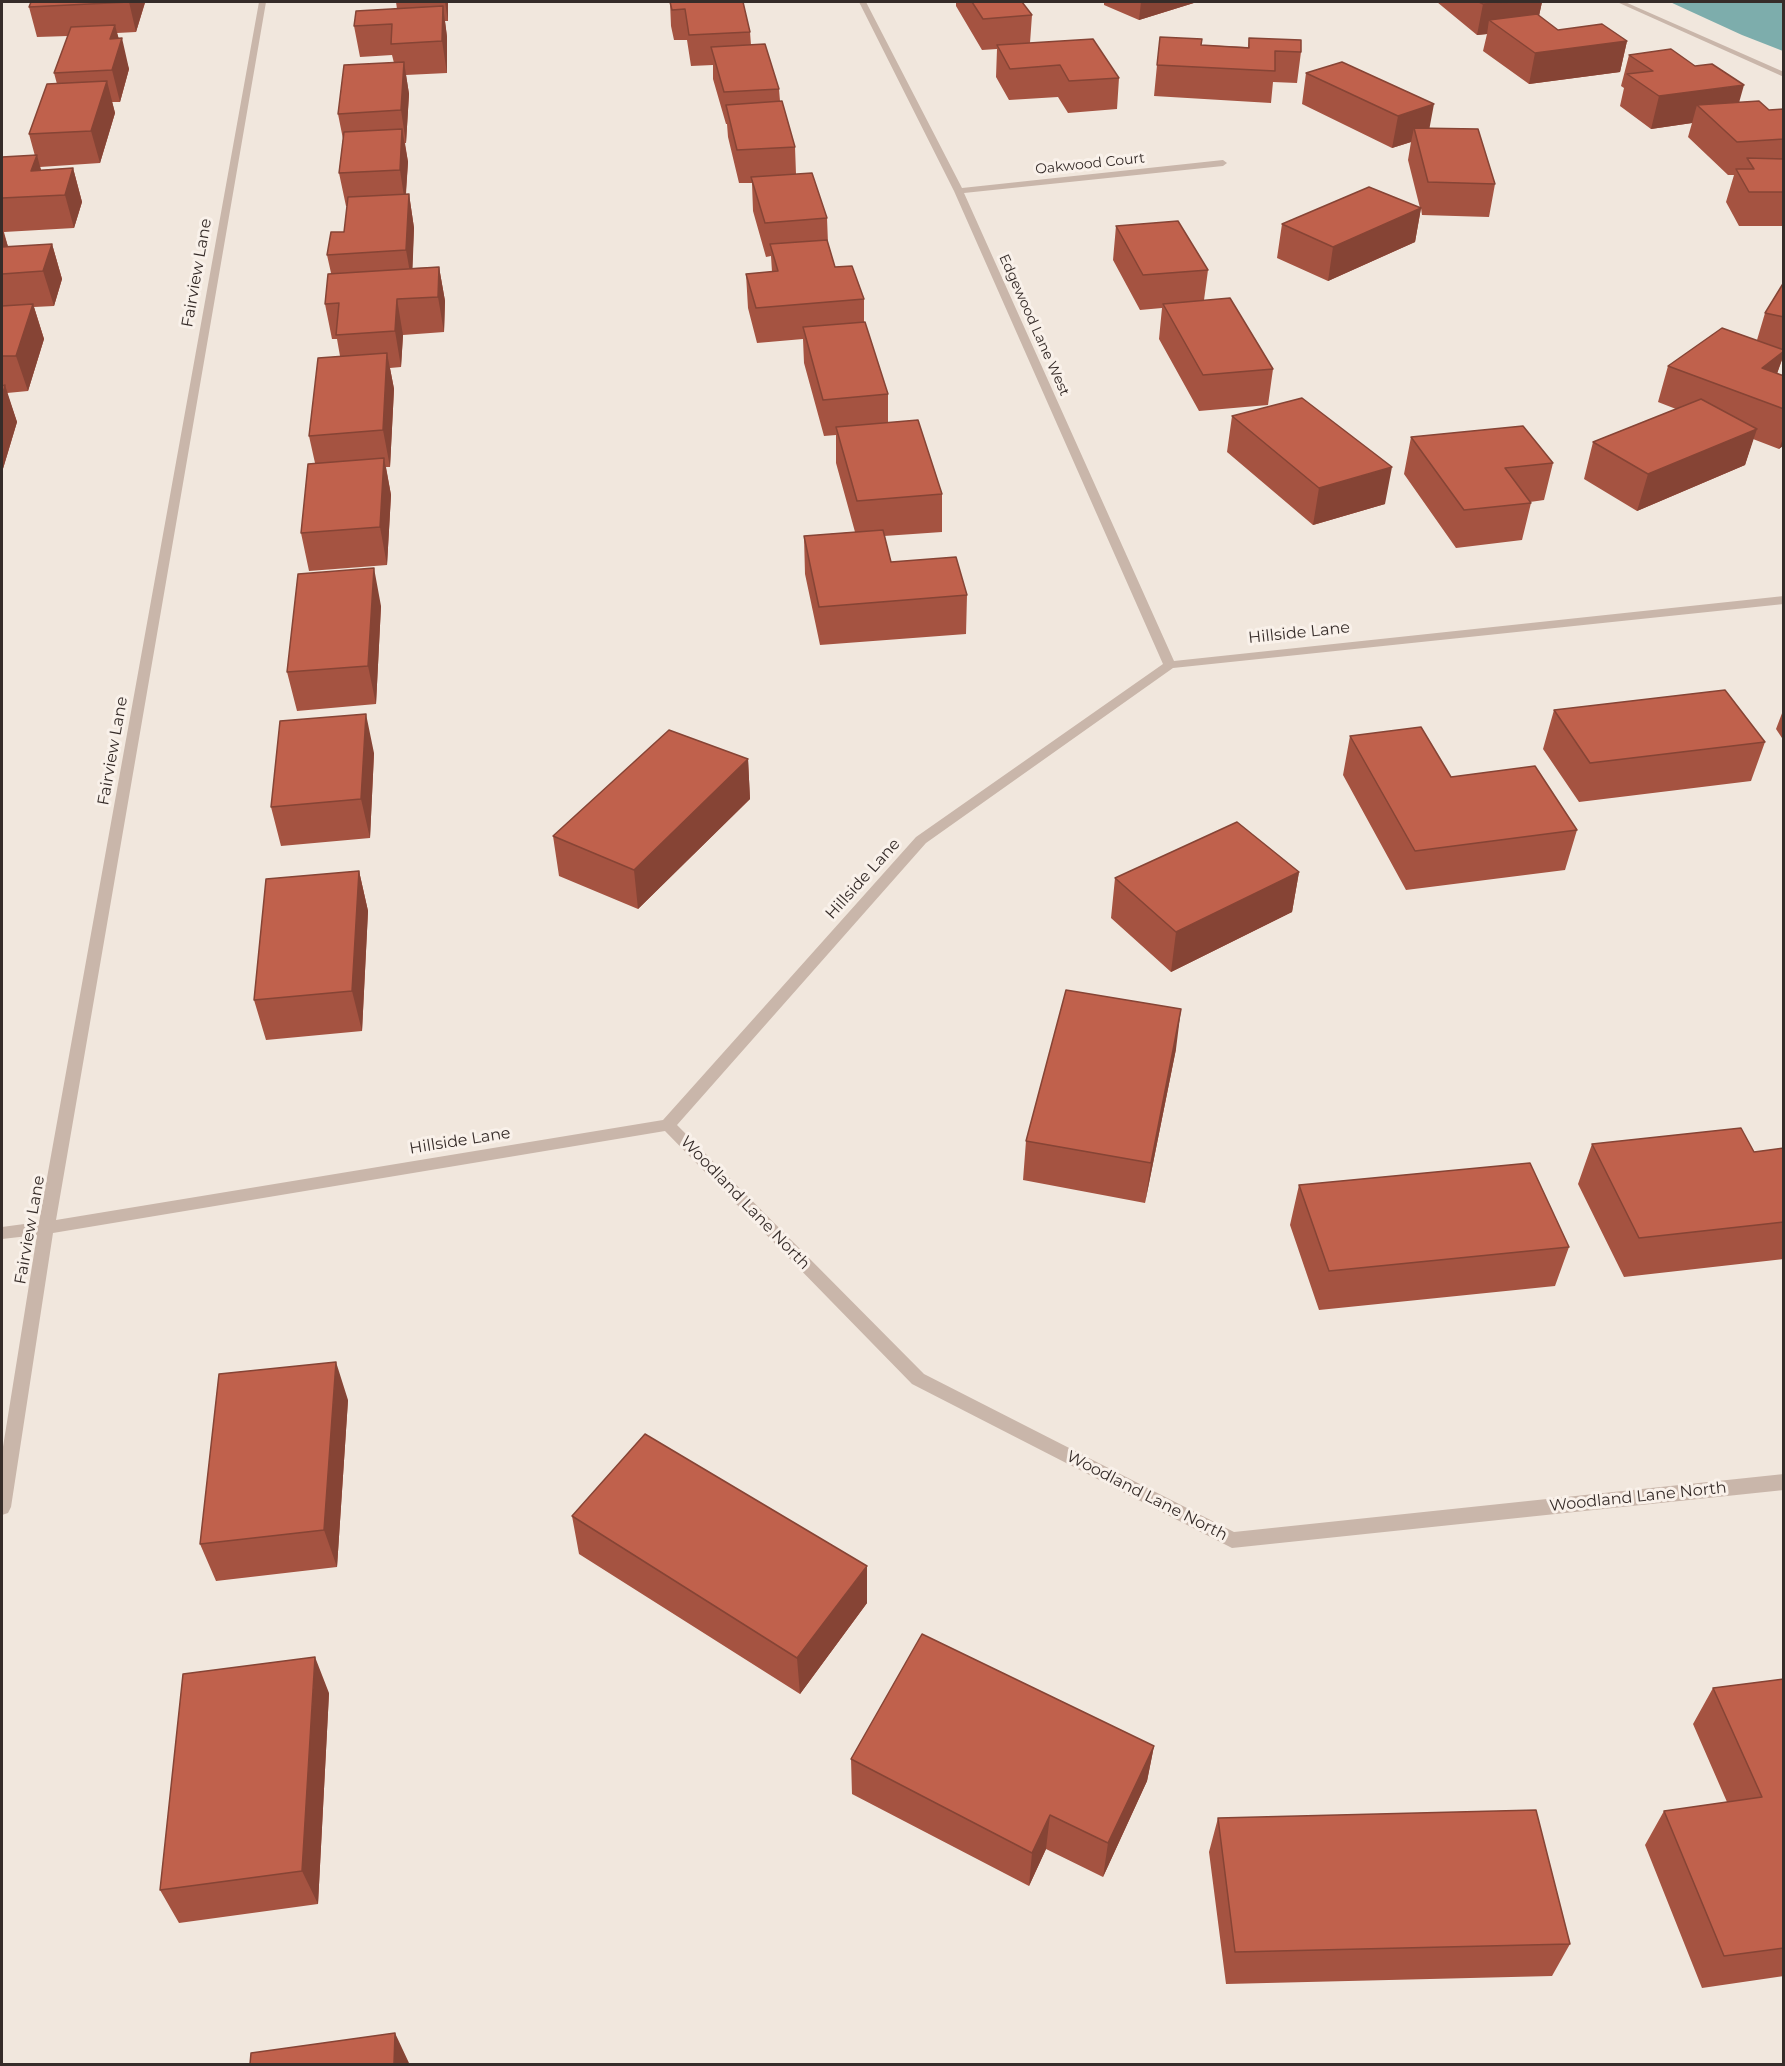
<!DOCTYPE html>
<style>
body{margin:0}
#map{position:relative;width:1785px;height:2066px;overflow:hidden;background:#f1e7dd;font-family:Montserrat,sans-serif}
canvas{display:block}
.frame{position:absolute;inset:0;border:3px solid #362c29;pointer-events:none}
</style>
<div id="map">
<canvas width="1785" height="2066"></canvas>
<div class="frame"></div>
</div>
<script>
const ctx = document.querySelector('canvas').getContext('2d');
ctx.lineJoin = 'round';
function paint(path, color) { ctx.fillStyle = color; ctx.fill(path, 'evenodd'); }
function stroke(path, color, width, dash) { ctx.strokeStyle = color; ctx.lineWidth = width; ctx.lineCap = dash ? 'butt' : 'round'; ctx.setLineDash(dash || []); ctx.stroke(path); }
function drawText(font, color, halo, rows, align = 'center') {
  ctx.font = font + ' Montserrat,sans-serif'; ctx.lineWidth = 6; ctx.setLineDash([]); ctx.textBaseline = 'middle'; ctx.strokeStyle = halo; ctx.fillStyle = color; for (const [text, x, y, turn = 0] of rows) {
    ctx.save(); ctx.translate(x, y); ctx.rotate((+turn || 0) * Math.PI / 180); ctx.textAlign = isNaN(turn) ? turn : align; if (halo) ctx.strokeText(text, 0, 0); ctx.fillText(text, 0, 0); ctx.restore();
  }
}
const water = new Path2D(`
 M1670 2H1783V51L1742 35Z`);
const minor = new Path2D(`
 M259 2H266L56 1220 663 1120 916 837 1163 664 954 191 859 2H866L962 188 1223 160 1227 163 1223 166 964 193 1174 661 1784 596V604L1173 668 926 843 677 1125 924 1374 1234 1532 1784 1474V1490L1232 1548 912 1384 665 1131 53 1233 11 1507 8 1513 2 1515V1453L37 1235 2 1239V1227L39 1222Z
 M1617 2H1625L1784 72V77Z`);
const wall = new Path2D(`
 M31 2H145V3L136 32 117 33 129 69 120 102H112L115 113 100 163 40 167 41 170 73 168 82 202 74 228 4 232 8 247 52 244 62 279 54 306 34 307 44 339 28 391 7 393 17 422 2 472V157L35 156 29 134 57 84 54 73 68 36 37 37 29 7Z
 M367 2H448V21H445L447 37V73L406 75 409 94 406 143H405L408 162 406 194H409L414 228 412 268 439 267 445 301 444 332 403 335 401 367 390 368 394 389 390 467H386L391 495 387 565 309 571 301 533 315 463 309 436 340 356 337 339H332L325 304 331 273 327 255 344 232 347 206H346L339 173 343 139 338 114 394 63 392 55 360 57 354 26 397 9 396 2 367 3Z
 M670 2H743L750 32 751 45 779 89 780 101 795 147 796 174 827 218 828 243 835 267 864 299V323L888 394V423L942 494V532L884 536 891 562 967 595 966 634 820 645 805 574 804 536 855 532 836 463V435L824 436 804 363 803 339 757 343 748 308 746 274 772 272 771 256 766 257 753 211 752 183H739L728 137 727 124H726L713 79V65L691 66 687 40H674L671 26Z
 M956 2H1022L1032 15 1030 43 1119 78 1117 109 1068 113 1058 97 1009 100 996 77 997 49 982 50 956 6Z
 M1104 2H1197L1139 20 1104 5Z
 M1437 2H1542L1539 16 1558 30 1627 41 1620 72 1529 84 1483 51 1487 34 1477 35Z
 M1249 38 1301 52 1297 83 1273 82 1271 103 1154 96 1157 65 1201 45 1248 47Z
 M1629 55 1740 102 1784 139V226H1739L1726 202 1734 175H1728L1688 137 1692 123 1651 129 1620 106 1624 88 1621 86Z
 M1306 73 1430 128 1495 184 1489 217 1422 215 1421 208 1415 242 1328 281 1277 258 1282 224 1420 208 1408 160 1411 142 1392 148 1302 104Z
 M1116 226 1208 270 1204 300 1273 369 1268 405 1199 411 1159 339 1162 308 1140 310 1113 260Z
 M1784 282V355L1777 373 1784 376V445L1779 449 1753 439 1745 465 1637 511 1584 479 1593 442 1676 409 1658 402 1668 366 1757 340 1765 313Z
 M1232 416 1385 504 1313 525 1227 452Z
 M1411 437 1553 463 1544 500 1530 502 1531 503 1522 540 1456 548 1404 474Z
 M381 606 376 704 297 711 287 672Z
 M1784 708V741L1776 729Z
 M1554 710 1765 742 1751 781 1579 802 1543 749Z
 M1350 736 1451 777 1577 830 1565 870 1406 890 1343 775Z
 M374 753 370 838 281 846 271 807Z
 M748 759 750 799 638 909 559 876 553 836Z
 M359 871 368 911 362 1031 266 1040 254 1000Z
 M1299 872 1292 912 1171 972 1111 918 1115 878Z
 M1176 1049 1145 1203 1023 1180 1026 1141Z
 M1592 1144 1754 1152 1784 1148V1259L1624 1277 1578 1184Z
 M1299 1185 1569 1247 1555 1286 1319 1310 1290 1225Z
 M348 1400 337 1567 216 1581 200 1544Z
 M572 1516 867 1603 800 1694 579 1554Z
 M1784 1679V1976L1702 1988 1645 1845 1664 1811 1727 1802 1693 1724 1713 1688Z
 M329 1693 318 1904 179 1923 160 1890Z
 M1154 1746 1147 1781 1103 1877 1046 1849 1029 1886 852 1794 851 1759Z
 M1218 1818 1570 1944 1552 1976 1226 1984 1209 1852Z`);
const shadedWall = new Path2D(`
 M129 2H145L136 32Z
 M445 2H448V21Z
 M1141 2H1197L1139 20Z
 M1512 2H1542L1536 29 1489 20 1487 34 1477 35 1483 4Z
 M443 6 447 37V73L442 41Z
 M115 25 120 44 122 38 129 69 120 102 112 70 110 39Z
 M1627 41 1620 72 1529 84 1535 53Z
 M404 62 409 94 406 143 401 110Z
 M107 81 115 113 100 163 91 131Z
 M1744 85 1735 117 1697 105 1692 123 1651 129 1659 96Z
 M1434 104 1428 136 1414 128 1411 142 1392 148 1398 116Z
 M402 129 408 162 405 203 400 170Z
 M37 155 46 189 31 171Z
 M73 168 82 202 74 228 65 195Z
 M409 194 414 228 412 284 406 250Z
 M1421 208 1415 242 1328 281 1333 247Z
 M2 228 13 262 2 269Z
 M52 244 62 279 54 306 43 271Z
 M439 267 445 301 444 332 438 297Z
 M397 299 403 335 401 367 395 331Z
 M33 304 44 339 28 391 16 356Z
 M1784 351V353L1773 386 1762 368Z
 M387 353 394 389 390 467 383 430Z
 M5 385 17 422 2 472V397Z
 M1757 429 1745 465 1637 511 1648 474Z
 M1784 436V445L1779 449Z
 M384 458 391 495 387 565 380 527Z
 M1392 467 1385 504 1313 525 1319 488Z
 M374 568 381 606 376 704 368 666Z
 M366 714 374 753 370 838 361 799Z
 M748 759 750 799 638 909 634 870Z
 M359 871 368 911 362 1031 352 991Z
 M1299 872 1292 912 1171 972 1176 932Z
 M1181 1009 1176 1049 1145 1203 1151 1163Z
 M336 1362 348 1400 337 1567 324 1530Z
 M867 1566V1603L800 1694 797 1658Z
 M315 1657 329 1693 318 1904 302 1871Z
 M1154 1746 1147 1781 1103 1877 1108 1843Z
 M1050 1815 1046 1849 1029 1886 1032 1853Z
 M395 2033 409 2063V2064H394Z`);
const building = new Path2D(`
 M31 2H129L29 7Z
 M670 2H743L750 32 689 35 685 9 672 10Z
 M972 2H1022L1032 15 983 19Z
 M1479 2H1512L1483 4Z
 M443 6 442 41 391 44 392 24 354 26 356 11Z
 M1537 14 1558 30 1602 24 1627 41 1535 53 1489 20Z
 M115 25 110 39 122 38 112 70 54 73 71 27Z
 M1160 37 1202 39 1201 45 1249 48V38L1301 40V52L1275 51V71L1157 65Z
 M1093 39 1119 78 1069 81 1060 65 1010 69 997 45Z
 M765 44 779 89 724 92 711 47Z
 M1671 49 1695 66 1712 64 1744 85 1659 96 1627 74 1653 71 1629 55Z
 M404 62 401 110 338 114 344 65Z
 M1342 62 1434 104 1398 116 1306 73Z
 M107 81 91 131 29 134 47 84Z
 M782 101 795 147 737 150 726 105Z
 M1759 101 1769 110 1784 109V139L1737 142 1697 105Z
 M1414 128 1478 129 1495 184 1428 182Z
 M402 129 400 170 339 173 344 132Z
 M37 155 31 171 73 168 65 195 2 198V157Z
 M1747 158 1784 159V192H1749L1736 169H1754Z
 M812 173 827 218 765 223 751 177Z
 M1369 187 1421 208 1333 247 1282 224Z
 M409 194 406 250 327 255 331 232H344L348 197Z
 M1178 221 1208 270 1143 275 1116 226Z
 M827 240 835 267 852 266 864 299 756 308 746 274 778 271 770 244Z
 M52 244 43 271 2 274V247Z
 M439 267 438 297 397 299 395 331 336 335 339 303 325 304 328 274Z
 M1784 282V317L1765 313Z
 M1230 298 1273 369 1203 375 1163 304Z
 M33 304 16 356H2V306Z
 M865 322 888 394 823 400 803 327Z
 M1722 328 1784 350V351L1762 368 1784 376V409L1668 366Z
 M387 353 383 430 309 436 318 358Z
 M5 385 2 397V386Z
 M1302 398 1392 467 1319 488 1232 416Z
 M1701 399 1757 429 1648 474 1593 442Z
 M918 420 942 494 857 501 836 427Z
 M1523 426 1553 463 1505 468 1531 503 1464 510 1411 437Z
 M384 458 380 527 301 533 308 464Z
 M883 530 891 562 956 557 967 595 819 607 804 536Z
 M374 568 368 666 287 672 298 574Z
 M1725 690 1765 742 1590 763 1554 710Z
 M366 714 361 799 271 807 280 721Z
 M1421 727 1451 777 1535 766 1577 830 1415 851 1350 736Z
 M669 730 748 759 634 870 553 836Z
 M1237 822 1299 872 1176 932 1115 878Z
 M359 871 352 991 254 1000 266 879Z
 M1066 990 1181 1009 1151 1163 1026 1141Z
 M1741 1128 1754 1152 1784 1148V1222L1639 1238 1592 1144Z
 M1530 1163 1569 1247 1329 1271 1299 1185Z
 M336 1362 324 1530 200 1544 219 1374Z
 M645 1434 867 1566 797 1658 572 1516Z
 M922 1634 1154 1746 1108 1843 1050 1815 1032 1853 851 1759Z
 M315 1657 302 1871 160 1890 183 1674Z
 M1784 1679V1948L1724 1956 1664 1811 1762 1797 1713 1688Z
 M1536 1810 1570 1944 1235 1952 1218 1818Z
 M395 2033 394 2064H250L251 2053Z`);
const farStreetnames = [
 ["Oakwood Court",1090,164,-6],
 ["Edgewood Lane West",1034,325,66]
];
const streetNames = [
 ["Fairview Lane",197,273,-80],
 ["Hillside Lane",1299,633,-6],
 ["Fairview Lane",113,751,-80],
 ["Hillside Lane",863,879,-48],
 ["Hillside Lane",460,1141,-9],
 ["Woodland Lane North",745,1203,46],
 ["Fairview Lane",30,1230,-80],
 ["Woodland Lane North",1147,1496,27],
 ["Woodland Lane North",1638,1497,-6]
];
paint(water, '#7dadac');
paint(minor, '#c9b6aa');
paint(wall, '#a55341');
paint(shadedWall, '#864435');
paint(building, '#c0614c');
stroke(building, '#864435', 1.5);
drawText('14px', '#362c29', '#f9f1ea', farStreetnames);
drawText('16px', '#362c29', '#f9f1ea', streetNames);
</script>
